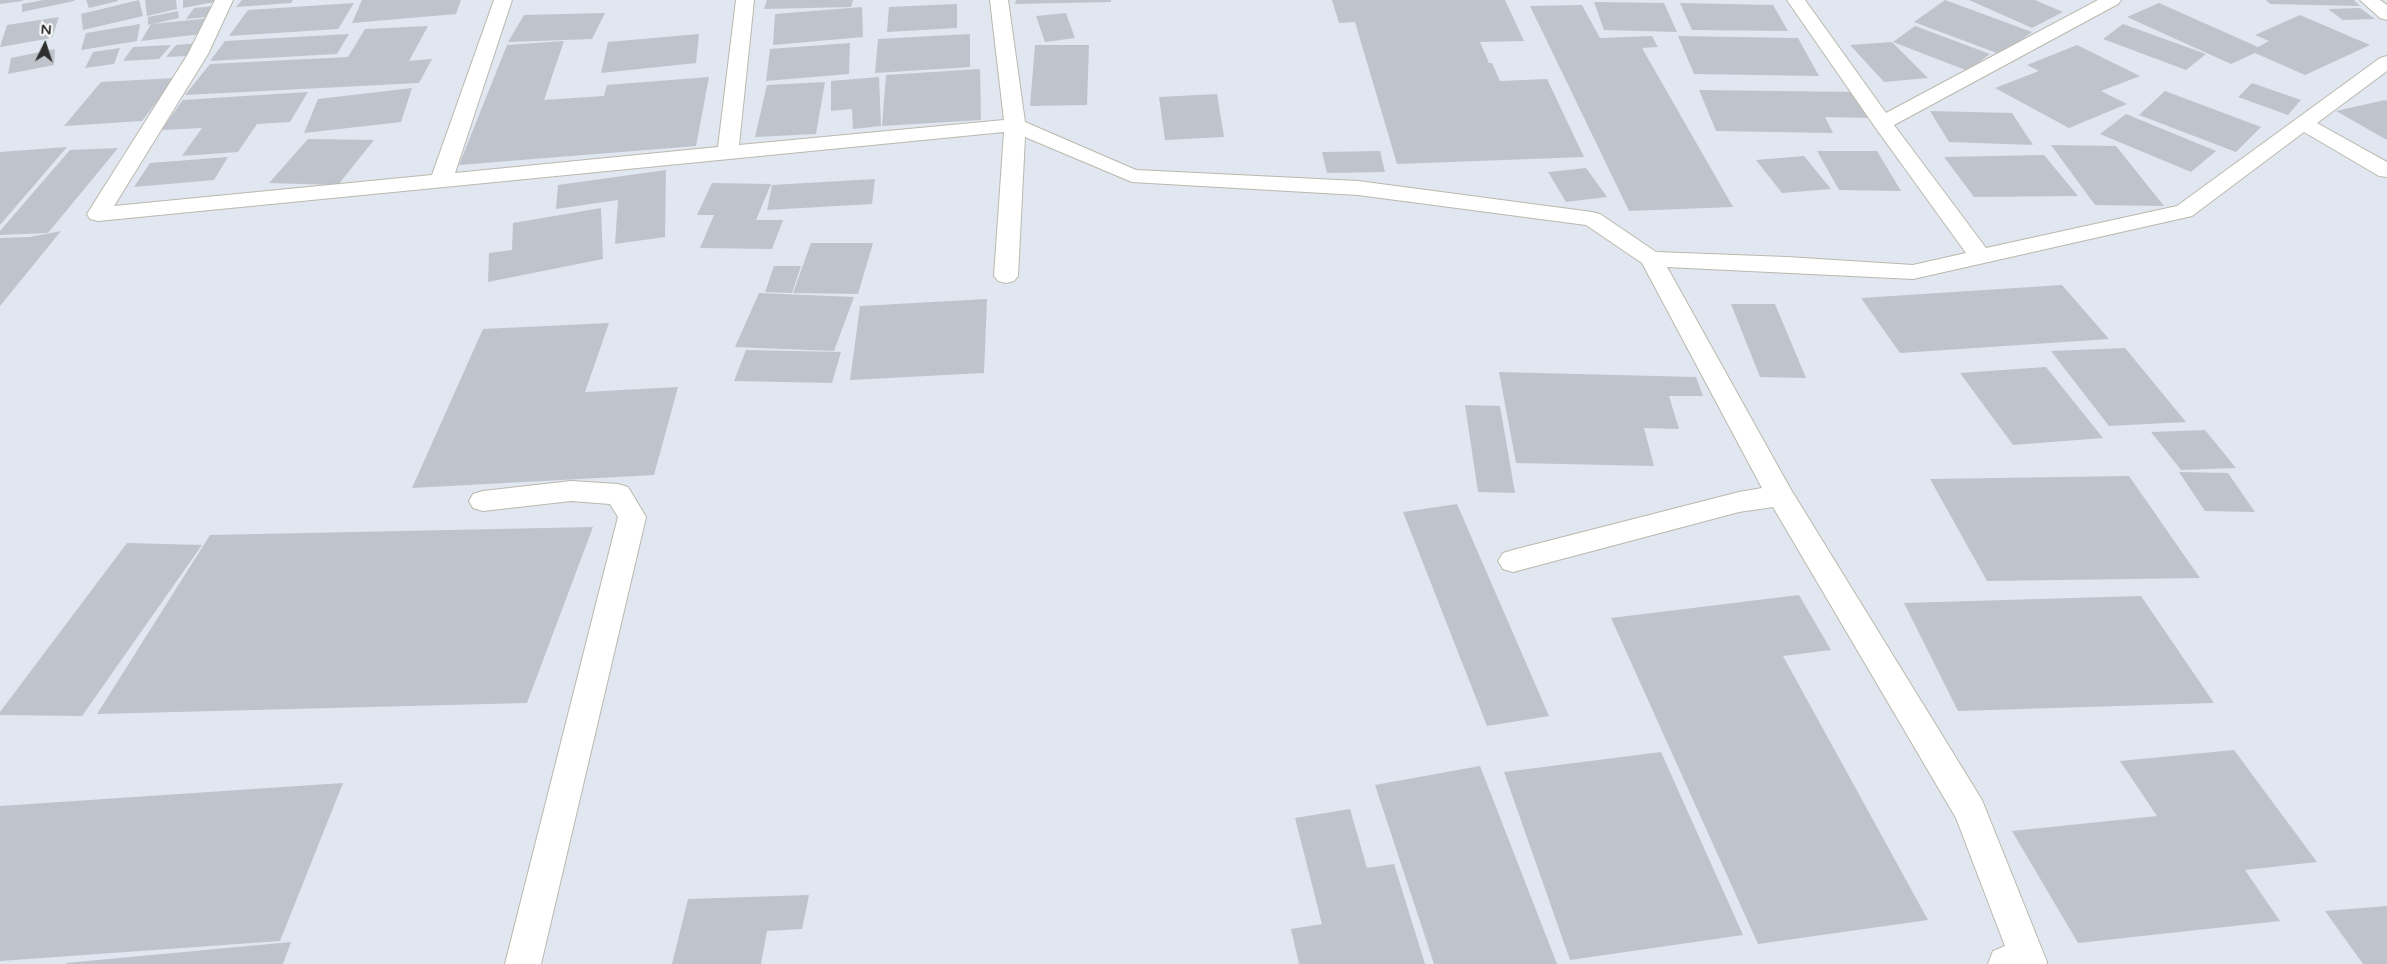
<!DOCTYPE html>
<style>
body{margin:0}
#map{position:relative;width:2387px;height:964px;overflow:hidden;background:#e0e7f0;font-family:"Varela Round",sans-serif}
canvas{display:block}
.north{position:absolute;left:20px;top:20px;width:50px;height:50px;-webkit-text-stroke:4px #fff;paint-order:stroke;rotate:4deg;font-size:14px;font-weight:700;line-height:20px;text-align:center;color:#2e2e2e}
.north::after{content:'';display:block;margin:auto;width:18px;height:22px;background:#2e2e2e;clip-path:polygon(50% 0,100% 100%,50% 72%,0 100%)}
</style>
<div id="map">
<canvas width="2387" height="964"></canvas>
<div class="north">N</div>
</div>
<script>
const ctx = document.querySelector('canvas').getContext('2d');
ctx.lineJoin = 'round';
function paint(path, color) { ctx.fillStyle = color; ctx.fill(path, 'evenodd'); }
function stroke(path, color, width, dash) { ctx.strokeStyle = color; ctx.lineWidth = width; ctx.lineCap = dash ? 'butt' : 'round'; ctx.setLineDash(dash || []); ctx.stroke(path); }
const building = new Path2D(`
 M0 0H23V1L0 4Z
 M43 0H74V1L22 12V4Z
 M86 0H118V1L89 8Z
 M139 0 143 16 83 30 81 14Z
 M145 0H176L177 9 147 16Z
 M183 0H220V1L183 8Z
 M242 0H293L291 3 236 7Z
 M362 0H461L456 14 352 23Z
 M767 0H853L851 7 764 9Z
 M1016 0H1111V2L1015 4Z
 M1332 0H1505L1524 41 1480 42 1489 63H1492L1500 81 1547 79 1584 157 1397 164 1355 22 1339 23Z
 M1945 0 2032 32 2002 55 1914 22Z
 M1969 0H2035L2063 12 2032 28Z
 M2266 0H2354L2360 6 2270 4Z
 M1594 2 1664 3 1677 32 1604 30Z
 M354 3 338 29 229 36 248 10Z
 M1680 3 1773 5 1788 31 1692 30Z
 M2159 3 2258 47 2269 41 2255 35 2300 15 2370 45 2305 75 2255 53 2231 64 2127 17Z
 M957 4V28L887 32 889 7Z
 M1582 5 1600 38 1652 36 1658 47 1642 48 1733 207 1629 211 1530 6Z
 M216 6 208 17 186 19 194 8Z
 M862 7 863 37 773 45 775 14Z
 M2360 8 2375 19 2343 20 2328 9Z
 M178 11 179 18 152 24 211 18 202 34 141 41 151 24 148 25V17Z
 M605 13 592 39 508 42 524 15Z
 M1066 13 1075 38 1045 42 1036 16Z
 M59 17 52 38 0 47 7 25Z
 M140 24 137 41 81 50 86 33Z
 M2123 24 2206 54 2186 70 2103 39Z
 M428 26 409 61 432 59 419 83 185 95 210 64 348 57 365 29Z
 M1915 26 1990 54 1968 71 1893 42Z
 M349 34 337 54 210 61 225 41Z
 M699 34 696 63 601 73 608 42Z
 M970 34V67L875 73 878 39Z
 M1678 36 1798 38 1819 76 1694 74Z
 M564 41 544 100 604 96 607 85 709 77 696 146 459 165 507 45Z
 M1892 42 1928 78 1884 82 1850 45Z
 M197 43 188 56 166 57 176 45Z
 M850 43 849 74 766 81 770 49Z
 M171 45 159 59 123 61 133 47Z
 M1035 45H1089L1087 105 1030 106Z
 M2077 45 2140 76 2101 91 2127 104 2069 128 1995 88 2039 71 2027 65Z
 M120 48 114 64 85 68 93 52Z
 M55 49 54 65 8 74 11 58Z
 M980 69 981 120 882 126 886 75Z
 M879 77 881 126 853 129 852 109 831 111V81Z
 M175 78 142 121 64 126 101 82Z
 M825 82 816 134 755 137 767 85Z
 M2252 83 2301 100 2288 115 2238 97Z
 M412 88 401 122 304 133 318 99Z
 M1699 90 1857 92 1872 118 1825 117 1833 133 1716 131Z
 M2165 91 2261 127 2236 152 2139 115Z
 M308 92 290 122 257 124 238 152 182 156 202 128 161 130 183 100Z
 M1217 94 1224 137 1165 140 1159 97Z
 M2385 100 2387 101V140L2336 111Z
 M1930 111 2012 113 2033 145 1949 142Z
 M2126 114 2216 151 2191 172 2100 134Z
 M308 139 374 140 338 185 269 183Z
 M2051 145 2116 146 2164 206 2095 205Z
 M67 147 0 225V152Z
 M118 148 48 233 0 235V231L70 150Z
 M1380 151 1385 172 1327 173 1322 152Z
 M1817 151H1877L1901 191 1839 190Z
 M2044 155 2078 196 1974 197 1944 157Z
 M1804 156 1831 189 1782 193 1756 160Z
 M228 157 214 180 134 187 150 163Z
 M1586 168 1607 197 1566 202 1548 172Z
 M666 170 665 237 615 244 618 200 556 209 558 185Z
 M875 179 872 204 767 210 772 185Z
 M712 183 771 184 756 220H783L772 249 700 248 714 215H697Z
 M601 208 603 259 488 282 489 253 512 250 513 223Z
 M61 231 0 306V238L30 237Z
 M811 243H873L858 294 793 293Z
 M774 266H801L792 293 765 292Z
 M2062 285 2109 339 1900 353 1861 298Z
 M759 293 854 297 834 351 735 347Z
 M987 299 984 373 850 380 860 306Z
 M1731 304H1775L1806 378 1760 377Z
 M609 323 585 392 678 387 654 475 412 488 483 329Z
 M2125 348 2186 422 2109 426 2051 351Z
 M746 350 841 352 832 383 734 381Z
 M2046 367 2103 438 2013 445 1960 373Z
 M1499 372 1696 377 1703 396H1669L1679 429 1644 428 1654 466 1516 463Z
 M1465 405 1500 406 1515 493 1478 492Z
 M2205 430 2236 468 2181 470 2151 432Z
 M2179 472 2228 473 2255 512 2205 511Z
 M2129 476 2200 578 1987 581 1930 479Z
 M1457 504 1549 716 1487 726 1403 512Z
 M593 527 527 703 97 714 210 535Z
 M127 543 202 545 82 716 0 715V712Z
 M1799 595 1831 650 1783 656 1928 920 1758 944 1611 618Z
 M2141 596 2214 703 1958 711 1904 603Z
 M2234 750 2317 862 2245 870 2280 921 2078 943 2012 831 2157 816 2120 761Z
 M1661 752 1743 935 1570 960 1504 772Z
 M1480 766 1557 964H1434L1375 785Z
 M343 783 280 941 0 961V806Z
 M1350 809 1367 868 1394 864 1425 964H1299L1291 929 1322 924 1295 818Z
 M809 895 802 929 767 931 761 964H672L688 899Z
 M2387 906V964H2363L2325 911Z
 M291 942 283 964H66V963Z`);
const minor = new Path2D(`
 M215 0H233L208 54 114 206 432 175 494 0H512L455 173 718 147 736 0H754L739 145 1004 120 990 0H1008L1025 122 1136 170 1358 181 1592 212 1600 214 1656 252 1787 257 1913 265 1966 253 1875 127 1787 0H1805L1886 113 2098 0H2121L2118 4 1894 125 1986 248 2177 206 2380 58 2387 56V71L2317 123 2387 162V177L2379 176 2304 132 2192 216 1913 279 1667 267 1790 488 1982 800 2047 962V964H1988L1993 951 2005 946 1956 818 1773 507 1739 512 1513 572 1503 569 1498 561 1503 553 1513 550 1739 492 1762 488 1642 263 1586 225 1358 195 1132 182 1025 137 1018 276 1014 281 1006 283 998 281 994 276 1004 132 98 221 90 219 87 214 188 54Z
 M2360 0H2380L2387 5V20L2380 18Z
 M571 481 618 484 628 487 646 517 541 964H505L618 517 610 504 571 501 483 511 473 508 469 501 473 494 483 491Z`);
paint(building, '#bfc3cc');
stroke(minor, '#bbb8ad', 2);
paint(minor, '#fff');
</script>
